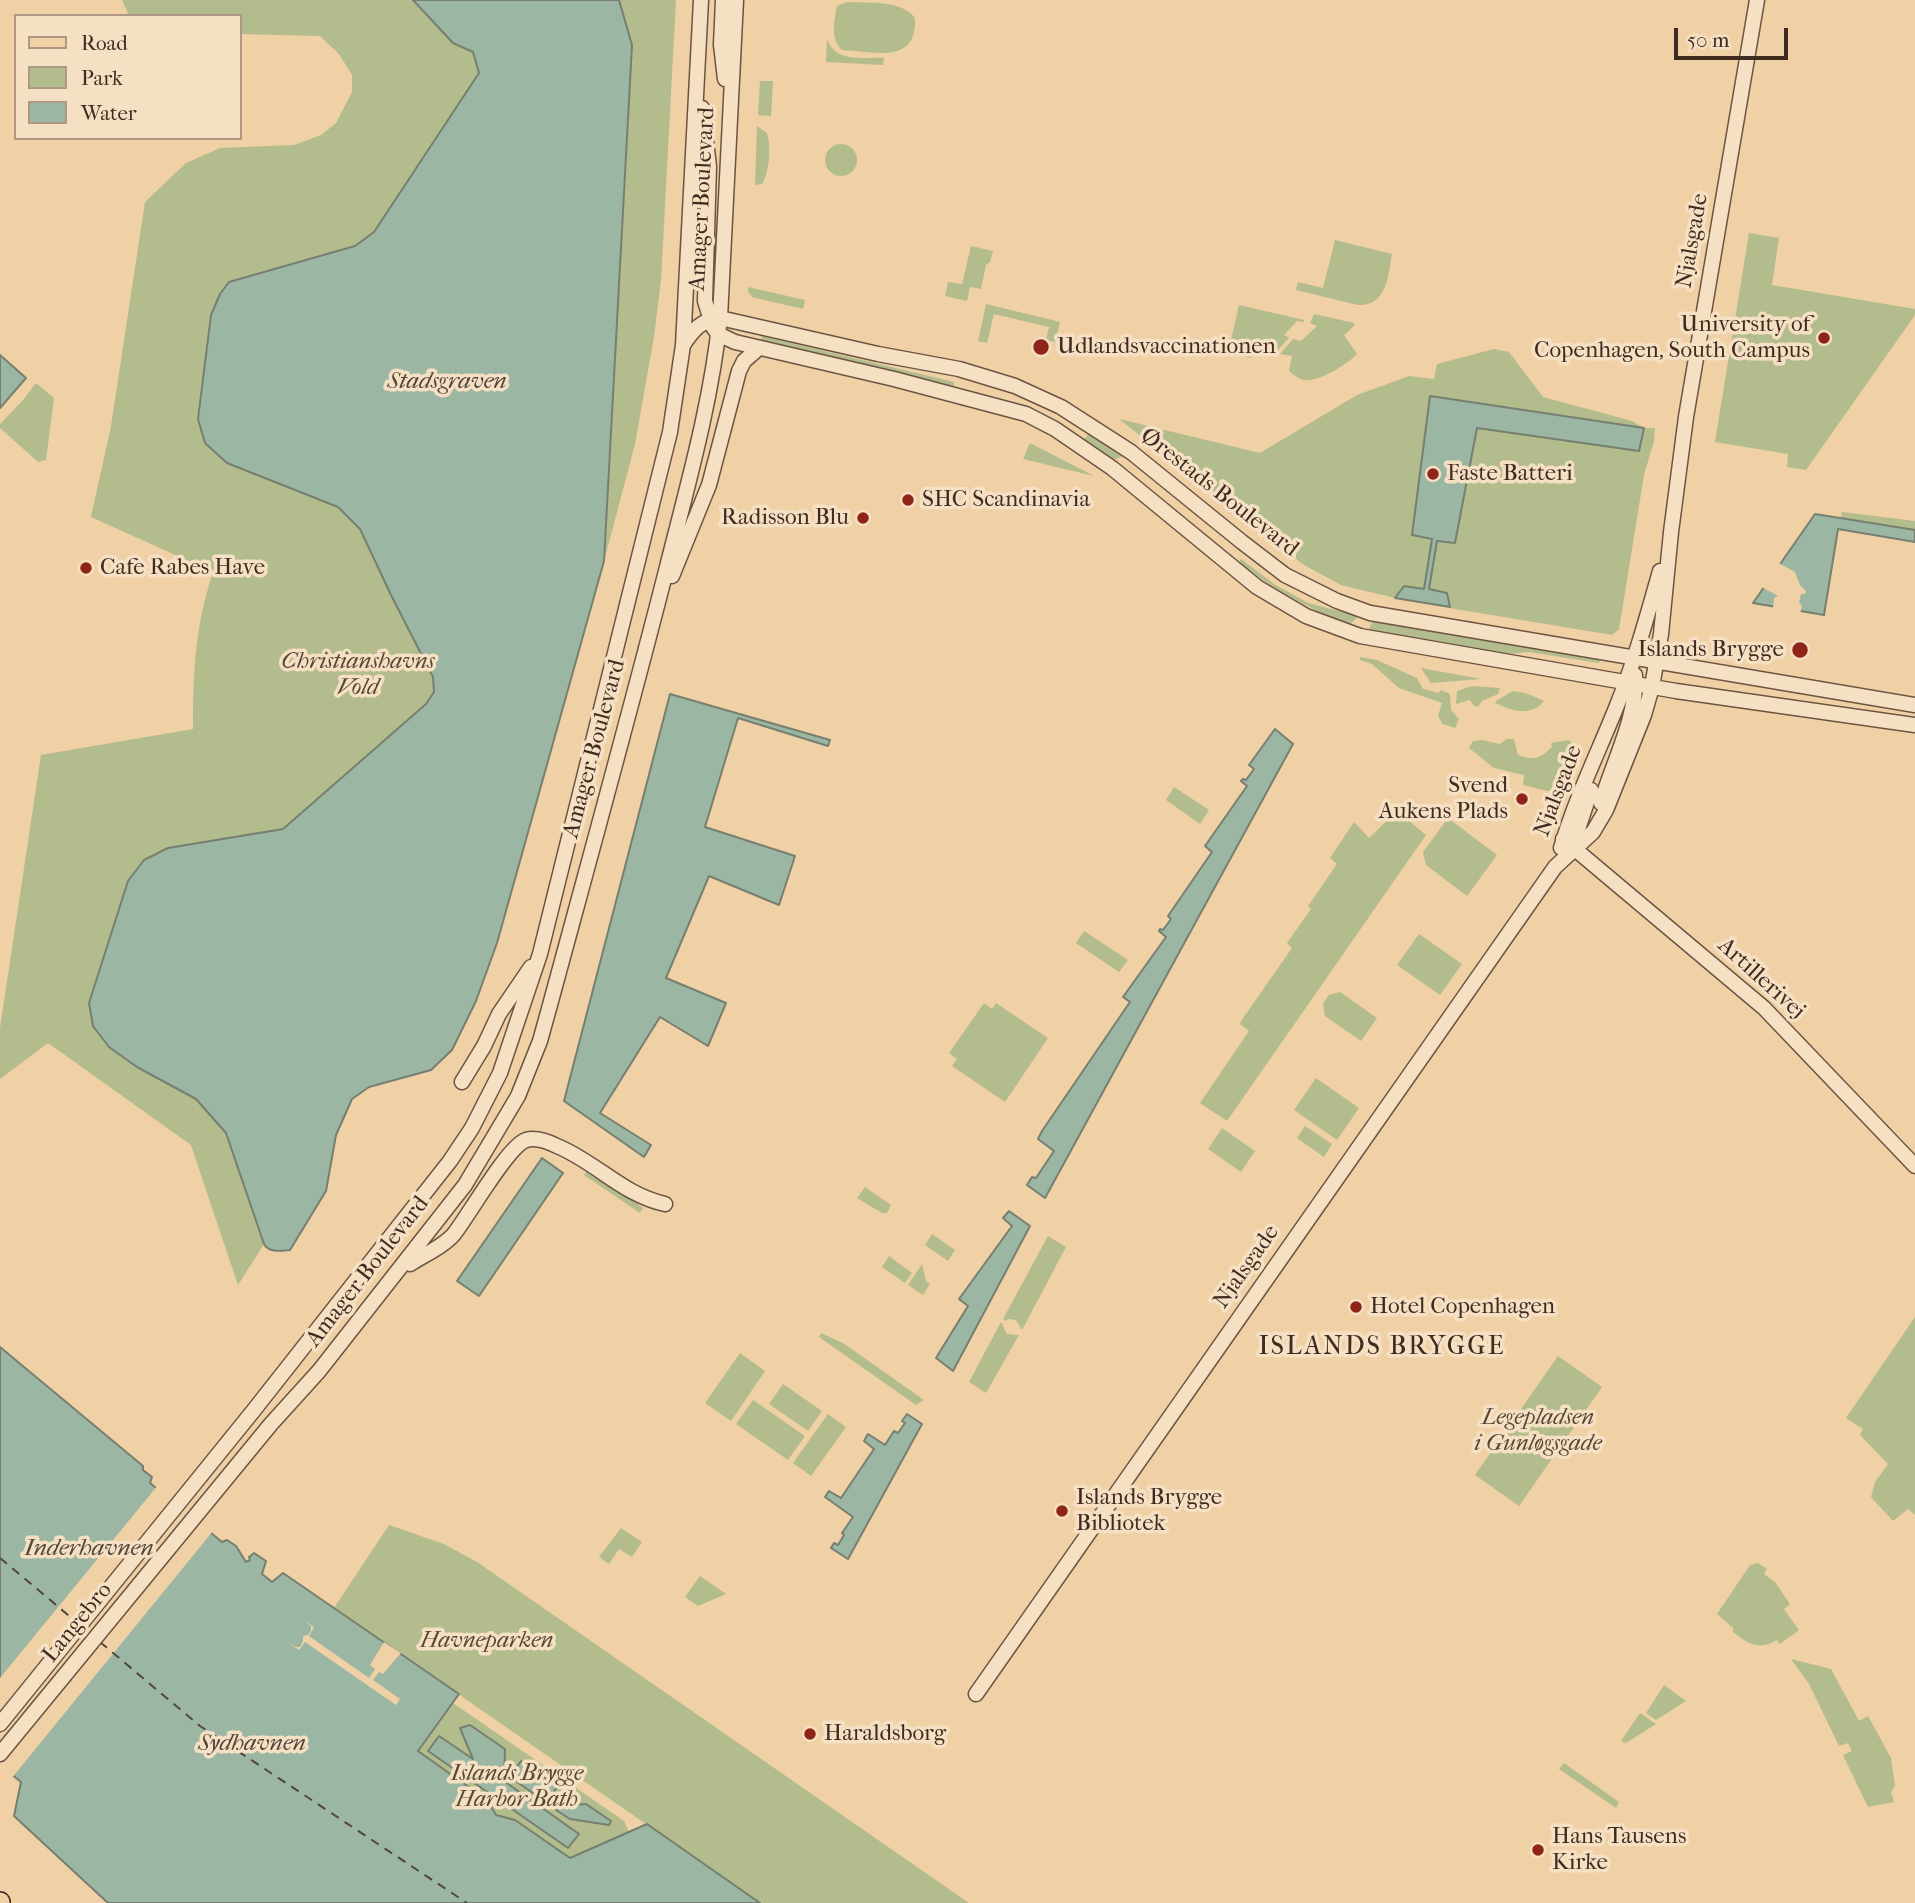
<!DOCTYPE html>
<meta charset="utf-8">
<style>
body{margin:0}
#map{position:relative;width:1915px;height:1903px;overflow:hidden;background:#f0d0a5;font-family:"IM FELL French Canon",serif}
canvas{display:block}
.legend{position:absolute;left:14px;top:14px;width:228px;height:126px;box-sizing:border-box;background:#f5e0c4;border:2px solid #ad9883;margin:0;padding:9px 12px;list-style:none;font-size:21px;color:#402b21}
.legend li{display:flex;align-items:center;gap:14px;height:35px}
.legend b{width:35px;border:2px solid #ad9883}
.scale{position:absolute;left:1674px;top:28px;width:114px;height:32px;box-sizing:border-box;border:4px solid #402b21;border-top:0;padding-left:9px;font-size:21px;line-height:24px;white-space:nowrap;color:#402b21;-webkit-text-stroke:5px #f5e0c4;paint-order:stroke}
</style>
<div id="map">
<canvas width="1915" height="1903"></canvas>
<ul class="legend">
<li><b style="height:9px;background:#f0d0a5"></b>Road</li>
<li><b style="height:19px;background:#b2bc8c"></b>Park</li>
<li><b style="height:19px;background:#9bb7a4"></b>Water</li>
</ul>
<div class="scale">50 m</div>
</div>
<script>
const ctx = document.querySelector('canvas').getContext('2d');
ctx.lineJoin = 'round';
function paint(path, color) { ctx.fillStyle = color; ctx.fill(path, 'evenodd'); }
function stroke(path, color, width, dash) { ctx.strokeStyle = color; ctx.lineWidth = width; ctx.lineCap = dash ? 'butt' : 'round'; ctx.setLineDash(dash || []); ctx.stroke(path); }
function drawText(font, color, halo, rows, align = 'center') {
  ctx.font = font + ' "IM FELL French Canon",serif'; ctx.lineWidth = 7; ctx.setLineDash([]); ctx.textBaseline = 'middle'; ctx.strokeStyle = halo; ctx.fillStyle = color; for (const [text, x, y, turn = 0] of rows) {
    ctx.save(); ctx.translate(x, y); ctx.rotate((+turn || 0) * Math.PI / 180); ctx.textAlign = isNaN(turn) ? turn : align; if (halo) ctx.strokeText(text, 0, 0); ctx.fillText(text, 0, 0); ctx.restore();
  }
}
const green = new Path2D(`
 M122 0H413L453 43 473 52 479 73 374 232 355 246 229 282 220 294 227 463 338 507 360 529 391 595 433 677 434 692 426 704 283 829 168 848 144 860 128 881 89 1003 109 1047 137 1067 196 1099 226 1133 264 1244 238 1285 191 1145 48 1043 0 1079V1028L41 755 193 729C193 672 195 627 213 572L91 517 111 426 145 202 186 163 220 148 294 145 321 135 336 123 352 92V75L339 54 320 36 240 34V16H129Z
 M619 0H676L661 280 654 337 635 444 604 561 632 45Z
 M847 2C868 3 902 0 915 18 917 66 874 51 842 50 830 39 834 21 837 6Z
 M827 38C834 63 862 57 884 58L883 65 826 62Z
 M760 81H773L771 116 758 115Z
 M757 126 767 133C771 147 770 171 762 184L755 185Z
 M825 160a16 16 0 1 1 32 0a16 16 0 1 1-32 0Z
 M1749 233 1779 238 1772 285 1915 309V315L1806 470 1787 467 1788 454 1715 442Z
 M1335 240 1392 254C1388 276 1387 306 1358 305L1296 290 1298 282 1323 288Z
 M971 246 993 251 990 262 986 265 981 289 970 287 967 301 945 296 948 282 962 284Z
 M748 287 805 300 803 309 752 297 748 291Z
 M986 304 1060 322 1055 342 1046 340 1049 327 994 314 987 343 978 341Z
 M1239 305 1304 320V322L1297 321 1284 335 1289 338 1275 353 1259 349 1250 358 1228 353Z
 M1314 314 1354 323 1355 325 1344 335 1357 354C1348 364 1318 382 1305 380 1298 379 1294 375 1289 371L1292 356 1280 354 1293 339 1301 341 1317 326 1310 323Z
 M761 336 954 382V387L762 341Z
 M1494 349 1509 352 1543 397 1632 421 1644 428H1655L1654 441 1644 475 1619 629 1612 635 1449 608 1447 593 1429 590 1437 540 1455 543 1477 428 1639 451 1644 428 1430 396 1413 536 1432 539 1424 590 1404 587 1395 598 1341 585 1304 565 1119 419 1260 453 1357 395 1409 376 1434 379 1437 364Z
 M36 383 54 398 46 460 38 462 0 428V424L23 400Z
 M1089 433 1123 456 1114 460 1084 440Z
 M1030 443 1094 476 1023 459Z
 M1842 512 1915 521V530L1841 518Z
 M1241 559 1274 584 1308 603 1358 616 1350 625C1309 609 1274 589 1239 563Z
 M1373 621 1400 626 1600 659 1599 663 1529 652 1507 654 1380 633 1368 630Z
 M1360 657 1377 660 1417 678 1423 689 1438 693 1441 690 1450 694 1451 710 1459 719 1455 728 1443 724 1438 716 1442 703 1399 688 1372 664 1360 660Z
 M1421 668 1481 679 1431 683Z
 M1472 686 1500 688 1498 694 1482 701 1478 707 1474 706 1470 700 1456 704 1457 691Z
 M1513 691C1523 692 1535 696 1544 701 1531 717 1513 711 1495 703L1497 700Z
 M1507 739H1514L1518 755C1534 761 1539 759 1552 747L1551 743 1569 740 1578 750 1562 788 1548 791 1523 785 1524 775 1494 768 1469 748 1473 741 1482 740 1500 744Z
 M1174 787 1209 810 1200 824 1166 800Z
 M1397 811 1426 835 1227 1121 1200 1103 1249 1031 1240 1024 1241 1021 1292 948 1287 943 1311 909 1308 906 1337 864 1330 858 1354 822 1369 838Z
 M1448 818 1497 855 1467 896 1426 865 1423 852Z
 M1084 931 1128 960 1119 972 1076 943Z
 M1419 934 1462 964 1440 995 1397 965Z
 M1340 992 1377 1018 1361 1041 1325 1016 1323 1003 1329 995Z
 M984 1003 992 1009 996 1003 1048 1038 1005 1102 952 1066 957 1059 949 1053Z
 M1316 1078 1359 1108 1337 1140 1294 1110Z
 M1305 1126 1332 1144 1324 1157 1297 1138Z
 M1222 1128 1255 1151 1241 1172 1208 1149Z
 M588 1169 643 1208 640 1213 584 1175Z
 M865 1187 891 1205 887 1213H882L857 1198Z
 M932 1234 955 1250 948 1261 925 1245Z
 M1048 1236 1066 1247 1022 1330 1016 1320 1009 1319 1005 1321 1003 1319Z
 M889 1256 912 1273 905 1283 882 1267Z
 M922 1264 926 1281 930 1284 923 1295 908 1285Z
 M1915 1317V1515L1908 1509 1893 1521 1871 1497 1875 1482 1888 1464 1860 1435 1863 1429 1846 1418Z
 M1001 1322 1007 1334 1019 1335 986 1393 969 1382Z
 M821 1333 843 1343 924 1400 916 1405 819 1337Z
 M740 1353 765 1371 731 1421 705 1403Z
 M1558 1356 1602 1387 1519 1506 1475 1475Z
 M783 1384 822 1411 808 1431 769 1404Z
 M753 1400 805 1436 788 1460 736 1424Z
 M828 1414 846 1427 811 1476 793 1463Z
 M389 1525 444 1544 477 1562 969 1903H760L334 1608Z
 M621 1528 642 1542 632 1557 619 1549 609 1564 599 1557Z
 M1758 1563 1767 1569 1764 1574 1775 1582 1790 1604 1784 1609 1799 1630 1780 1644 1777 1640C1758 1651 1749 1644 1733 1632V1628L1717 1614 1750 1565Z
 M700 1576 726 1594 698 1606 685 1597Z
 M1791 1659 1831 1669 1859 1721 1868 1716 1891 1758 1895 1786 1891 1792 1894 1802 1868 1807 1843 1755 1852 1751 1848 1743 1839 1746 1809 1684Z
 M1664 1685 1686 1701 1656 1720 1646 1713Z
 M453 1703 624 1821 629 1832 570 1858 515 1820 496 1815 487 1800 418 1751Z
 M1640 1713 1656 1724 1626 1743 1621 1741Z
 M1564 1763 1619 1802 1616 1808 1559 1769Z`);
const water = new Path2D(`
 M413 0H619L632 45 604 561 497 943 476 1001 452 1050 431 1070 369 1087 352 1099 336 1135 326 1191 290 1250C280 1251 269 1253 264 1244L226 1133 196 1099 137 1067 109 1047 93 1026 89 1003 128 881 144 860 168 848 283 829 426 704 434 692 433 677 391 595 360 529 338 507 227 463 205 443 198 419 211 315 220 294 229 282 355 246 374 232 479 73 473 52 453 43Z
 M0 355 26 378 0 408Z
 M1430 396 1644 428 1639 451 1477 428 1455 543 1437 541 1429 589 1447 593 1450 607 1395 598 1404 586 1424 589 1432 539 1412 535Z
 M1815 514 1915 530V542L1838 529 1824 615 1753 603Z
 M670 694 830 740 828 746 738 718 705 827 795 856 779 905 709 876 666 978 726 1003 708 1046 660 1017 600 1113 651 1145 644 1157 564 1101Z
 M1275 729 1293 744 1045 1198 1027 1185 1032 1177 1036 1178 1054 1151 1038 1139 1042 1131 1130 1002 1123 997 1166 937 1159 931 1160 929 1163 930 1171 919 1168 916 1212 852 1205 846 1247 786 1241 781 1243 779 1246 780 1254 769 1249 765Z
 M542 1158 563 1173 479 1296 457 1281Z
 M1009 1211 1030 1226 953 1371 936 1358 968 1306 959 1299 1012 1226 1003 1218Z
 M0 1347 143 1466V1470L152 1477 150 1483 222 1542 227 1540 236 1546 246 1562 250 1560 249 1557 254 1553 266 1561 262 1574 272 1582 283 1573 459 1694 418 1751 487 1800 496 1815 515 1820 570 1858 647 1824 760 1903H108L14 1816 21 1782 0 1765Z
 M907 1414 922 1424 848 1559 831 1548 834 1543 838 1545 844 1535 842 1533 853 1517 825 1497 829 1491 841 1498 874 1449 864 1441 868 1434 885 1445 894 1431 898 1433 905 1423 902 1421Z
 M470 1725 505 1749 504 1781 579 1834 568 1848 428 1751 439 1736 473 1759 460 1728Z
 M521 1761 557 1787 547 1803 510 1777Z
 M586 1804 611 1821 609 1825 570 1819 556 1810 557 1806Z`);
const pier = new Path2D(`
 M1777 562 1795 572 1800 585 1806 591 1805 594H1801L1799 602 1802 606 1800 614 1773 609 1774 598 1778 596 1760 586Z
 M158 1485 213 1531 11 1779 0 1770V1678Z
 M303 1619 314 1627 309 1636 369 1678 375 1669 370 1665 384 1642 401 1653 383 1674 379 1672 373 1680 400 1699 396 1705 305 1642 299 1650 287 1642 296 1647H300L303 1641V1636L308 1635 311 1630V1626Z`);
const ferry = new Path2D(`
 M0 1558 74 1620
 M100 1642 200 1726 467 1903`);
const minor = new Path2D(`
 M723 0 721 45 725 79
 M702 108 709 166 705 301 713 327 718 334 735 342 894 379 1026 414 1055 429 1112 468 1257 587 1306 616 1360 636 1676 691 1915 725
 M683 345C693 330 701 320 720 318L878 354 959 369 1015 386 1061 407 1131 452 1242 542 1285 575 1337 601 1370 613 1915 705
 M672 576 709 485 739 371 744 361 759 348
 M1601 803C1612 764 1638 716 1635 675
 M1563 839 1764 1008 1915 1166
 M1561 848C1575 800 1597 755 1616 708 1634 664 1647 617 1660 571
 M1575 849 1576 835 1591 790
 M462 1082 484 1046 499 1014 531 967
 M410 1264C424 1255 444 1246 454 1234 469 1215 508 1146 526 1140 536 1137 549 1142 557 1146 596 1162 623 1195 665 1204
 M976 1694 1555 867 1593 832 1606 810 1644 715 1652 687 1661 634 1671 532 1686 417 1757 0
 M0 1724 254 1410 450 1161 472 1128 500 1073 540 954 670 432 683 345 701 0
 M0 1754 271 1424 319 1371 465 1185 518 1096 540 1041 550 1005C589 861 629 716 666 571 687 487 711 404 720 318L736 0`);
const major = new Path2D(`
 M0 1902V1903`);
const markers = [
 [1824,338,7,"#8f2418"],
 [1041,347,9,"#8f2418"],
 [1433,474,7,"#8f2418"],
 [908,500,7,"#8f2418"],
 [863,518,7,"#8f2418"],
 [86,568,7,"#8f2418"],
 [1800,650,9,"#8f2418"],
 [1522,799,7,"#8f2418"],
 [1356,1307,7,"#8f2418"],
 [1062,1511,7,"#8f2418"],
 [810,1734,7,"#8f2418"],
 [1538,1850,7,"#8f2418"]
];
const streetNames = [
 ["Amager Boulevard",703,199,-87],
 ["Njalsgade",1693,241,-80],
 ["Ørestads Boulevard",1219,493,38],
 ["Amager Boulevard",595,749,-75],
 ["Njalsgade",1559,791,-69],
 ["Artillerivej",1761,979,42],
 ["Njalsgade",1247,1267,-55],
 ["Amager Boulevard",368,1272,-52],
 ["Langebro",78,1623,-51]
];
const poiNames = [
 ["University of",1810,325,"right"],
 ["Copenhagen, South Campus",1810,351,"right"],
 ["Udlandsvaccinationen",1057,347],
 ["Faste Batteri",1447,474],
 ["SHC Scandinavia",922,500],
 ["Radisson Blu",849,518,"right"],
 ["Cafe Rabes Have",100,568],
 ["Islands Brygge",1784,650,"right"],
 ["Svend",1508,786,"right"],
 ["Aukens Plads",1508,812,"right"],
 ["Hotel Copenhagen",1370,1307],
 ["Islands Brygge",1076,1498],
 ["Bibliotek",1076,1524],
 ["Haraldsborg",824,1734],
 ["Hans Tausens",1552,1837],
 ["Kirke",1552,1863]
];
const parkNames = [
 ["Christianshavns",358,662],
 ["Vold",358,688],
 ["Legepladsen",1538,1418],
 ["i Gunløgsgade",1538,1444],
 ["Havneparken",487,1641],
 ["Islands Brygge",517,1774],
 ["Harbor Bath",517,1800]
];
const waterNames = [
 ["Stadsgraven",447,382],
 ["Inderhavnen",89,1549],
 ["Sydhavnen",252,1744]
];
const quarterNames = [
 ["ISLANDS BRYGGE",1382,1348]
];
paint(green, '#b2bc8c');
paint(water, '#9bb7a4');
stroke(water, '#777f70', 2);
paint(pier, '#f0d0a5');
stroke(ferry, '#52473b', 2, [9, 7]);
stroke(minor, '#6c5442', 17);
stroke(major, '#402b21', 22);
stroke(minor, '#f5e0c4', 14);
stroke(major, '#f0d0a5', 19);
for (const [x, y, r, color] of markers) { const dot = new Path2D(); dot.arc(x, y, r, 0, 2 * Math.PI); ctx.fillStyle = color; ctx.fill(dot); stroke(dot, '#f5e0c4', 2.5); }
drawText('23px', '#402b21', '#f5e0c4', streetNames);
drawText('23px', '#402b21', '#f5e0c4', poiNames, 'left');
drawText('italic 23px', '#574836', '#f5e0c4', parkNames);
drawText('italic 24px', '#52473b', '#f5e0c4', waterNames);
ctx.letterSpacing = '2px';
drawText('26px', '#402b21', '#f5e0c4', quarterNames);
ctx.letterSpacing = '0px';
</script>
